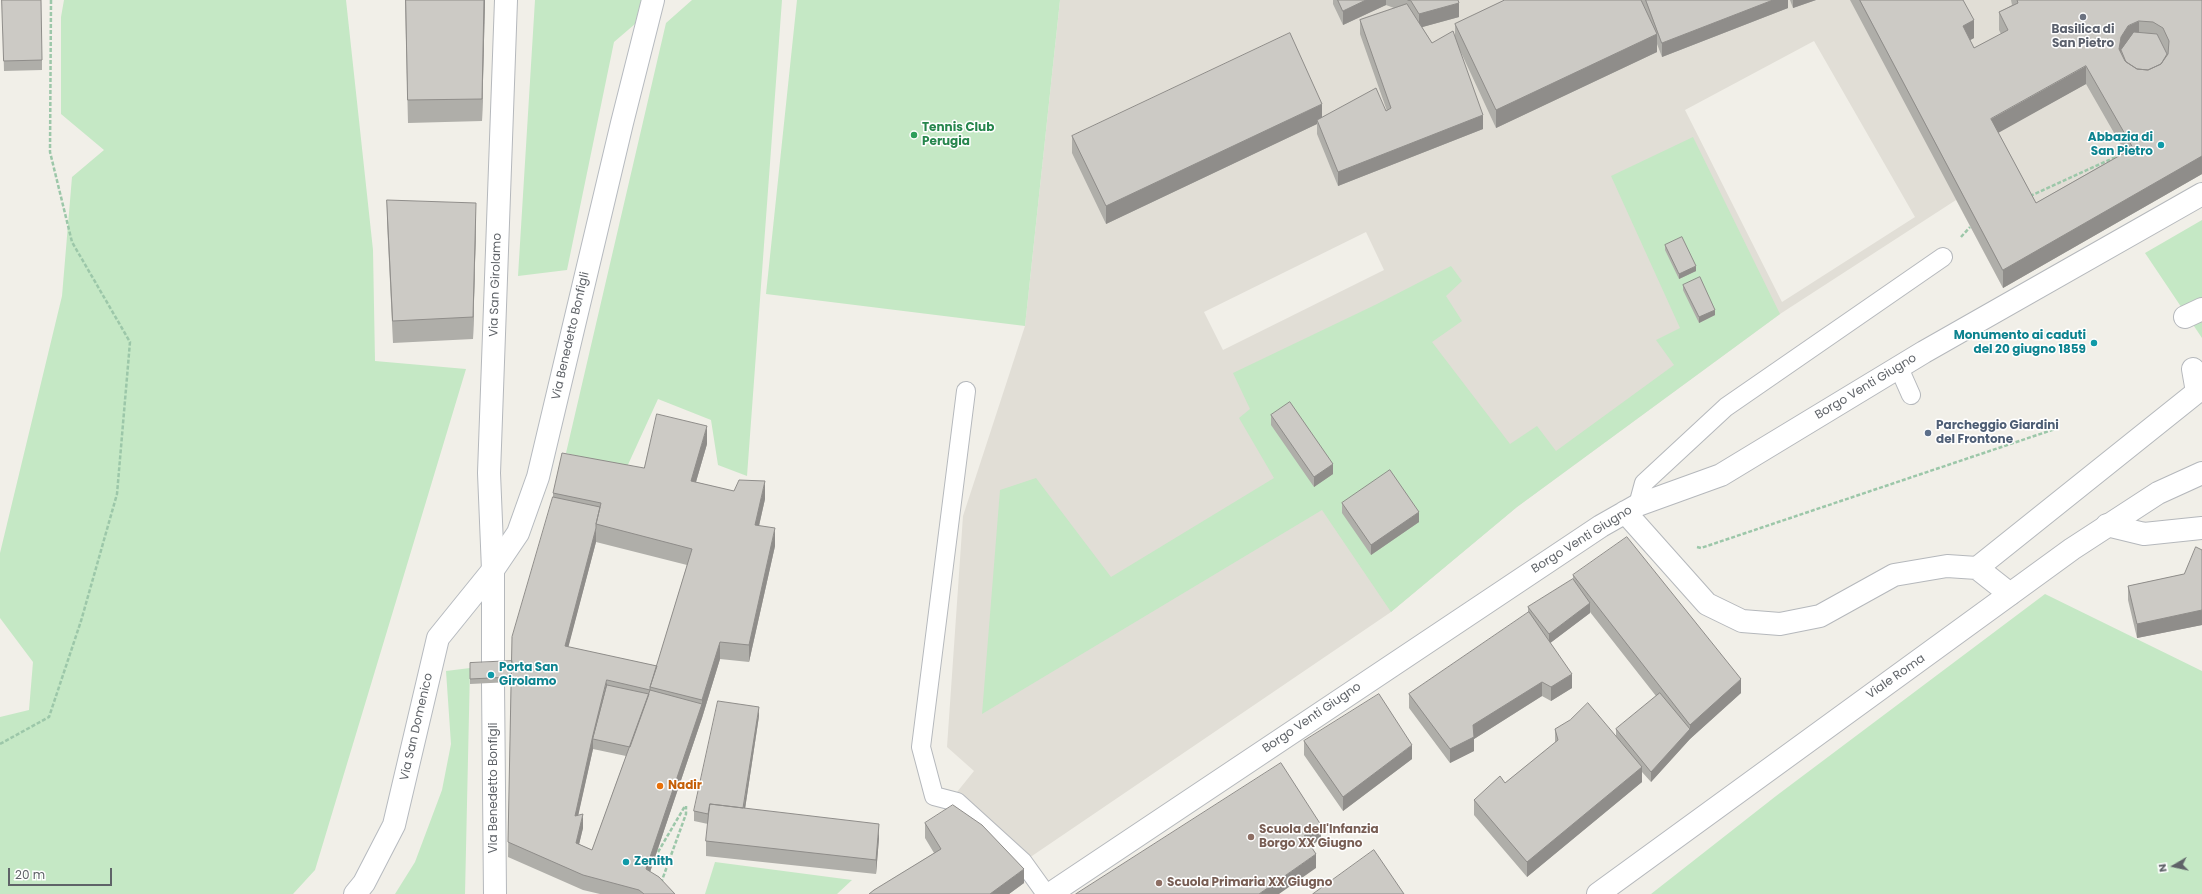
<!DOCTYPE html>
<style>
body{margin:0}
#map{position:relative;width:2202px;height:894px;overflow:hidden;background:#f1efe8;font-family:Poppins,sans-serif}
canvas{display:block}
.north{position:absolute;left:2154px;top:846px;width:40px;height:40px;-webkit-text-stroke:3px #fff;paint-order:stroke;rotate:261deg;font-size:11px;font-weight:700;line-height:16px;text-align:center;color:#5f6368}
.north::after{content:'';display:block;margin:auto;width:14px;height:18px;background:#5f6368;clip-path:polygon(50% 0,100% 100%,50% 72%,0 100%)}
.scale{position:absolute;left:8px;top:868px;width:104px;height:18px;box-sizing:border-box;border:2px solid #5f6368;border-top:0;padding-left:5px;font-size:12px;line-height:14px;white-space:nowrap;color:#5f6368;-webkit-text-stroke:3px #fff;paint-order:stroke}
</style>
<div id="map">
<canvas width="2202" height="894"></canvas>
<div class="north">N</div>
<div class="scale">20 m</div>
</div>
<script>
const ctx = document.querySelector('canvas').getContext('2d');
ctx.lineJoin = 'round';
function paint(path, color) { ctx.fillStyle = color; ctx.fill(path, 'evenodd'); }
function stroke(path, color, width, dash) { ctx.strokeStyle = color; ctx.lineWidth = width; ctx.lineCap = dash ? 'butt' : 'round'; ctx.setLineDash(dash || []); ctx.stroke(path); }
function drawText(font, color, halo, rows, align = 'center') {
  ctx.font = font + ' Poppins,sans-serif'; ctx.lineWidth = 3; ctx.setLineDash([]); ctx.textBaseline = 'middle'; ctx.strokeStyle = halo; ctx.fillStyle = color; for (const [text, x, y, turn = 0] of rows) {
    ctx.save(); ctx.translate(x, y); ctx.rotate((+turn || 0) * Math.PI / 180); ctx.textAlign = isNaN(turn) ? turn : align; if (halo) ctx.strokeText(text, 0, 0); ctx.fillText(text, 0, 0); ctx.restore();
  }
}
const education = new Path2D(`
 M1060 0H2202V174L2003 288 1956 200 1780 314 1517 507 1391 612 1029 858 1002 837 957 792 974 771 947 747 963 516 1025 326ZM1814 41 1915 217 1782 302 1685 110ZM1366 232 1384 270 1223 350 1204 312Z`);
const green = new Path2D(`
 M64 0H346L373 250 375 361 466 369 315 870 293 894H0V717L29 710 33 662 0 618V553L62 296 72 177 104 150 61 114V17Z
 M535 0H663L614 42 567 270 518 276Z
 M692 0H782L747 476 718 465 711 420 658 399 626 469 566 453 666 23Z
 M797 0H1060L1025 326 766 294Z
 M1693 137 1780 314 1517 507 1391 612 1322 510 982 714 1000 490 1036 478 1111 577 1274 478 1239 418 1250 409 1233 373 1377 304 1451 266 1462 281 1446 296 1462 321 1432 342 1510 444 1537 426 1556 451 1674 365 1656 340 1680 328 1611 176Z
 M2202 220V338L2145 253Z
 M2045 594 2202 671V894H1651L1776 796Z
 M470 668 465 894H395L415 862 442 790 451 744 446 671Z
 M715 862 852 880 837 894H705Z`);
const path = new Path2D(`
 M2030 196 2120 155
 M1961 237 1970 227
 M1697 547 1701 548 2055 429
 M0 744 49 717 81 621 117 494 130 342 72 242 50 152 51 0
 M658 852 685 806
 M661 883 686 814V806`);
const service = new Path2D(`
 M1899 368 1911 395
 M966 391 921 747 934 796 957 802 1023 862 1046 894
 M1638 505 1644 483 1726 407 1943 257`);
const pedestrian = new Path2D(`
 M2185 317 2202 309
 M1977 568 2197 392 2193 369`);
const minor = new Path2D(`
 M1625 512 1707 604 1742 621 1780 624 1820 616 1894 575 1947 566 1977 568 2010 594
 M2107 525 2144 534 2202 528
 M493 570V667
 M493 683 495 894
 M1050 894 1601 526 1638 505 1721 475 1924 352 2202 194`);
const tertiary = new Path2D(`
 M493 570 489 473 506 0
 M1598 894 2072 549 2158 493 2202 473`);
const secondary = new Path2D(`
 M355 894 364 883 394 825 438 638 493 570 518 533 538 477 622 123 653 0`);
const wall = new Path2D(`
 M2 0 42 60V70L4 71Z
 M405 0H485L482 121 408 123Z
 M1333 0H1458L1459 17 1422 27 1432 43 1455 39V24L1505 0H1788V8L1662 57 1657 44V52L1496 128 1459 48 1483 129 1338 186 1317 134V124L1106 224 1072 153V136L1322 117 1387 111 1360 34V20L1394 8 1386 5 1343 25 1333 4Z
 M1790 0H1816L1793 8Z
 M1850 0H1963L1974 38 1970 40 1974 48 2001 34 1999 30V12L2012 5 2011 0H2202V174L2003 288ZM2086 84 2125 152 2036 203 1998 132Z
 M387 200 476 225 473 339 393 343 387 222Z
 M1665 245 1696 271 1679 279 1665 250Z
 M1683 285 1715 315 1699 323 1683 290Z
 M1271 415 1333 474 1314 487 1271 425Z
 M707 444 696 482 765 499 759 526 775 546 749 662 720 659 702 718 650 872 675 894H600L583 890 508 857 511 682 470 684V663L512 665 553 497V493L644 468ZM596 542 687 565 657 666 568 647ZM593 749 626 756 592 850 579 844 583 828 578 815Z
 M1342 503 1419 522 1371 555 1342 513Z
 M2202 550V625L2137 638 2128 600V586L2184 574Z
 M1573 575 1741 693 1690 739 1651 782 1642 772V782L1527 877 1474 815V800L1505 783 1555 743V729L1616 736V729L1656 696 1590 612V613L1550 643 1572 688 1551 701 1542 696 1474 739V751L1450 763 1409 708V694L1528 613V607L1573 579Z
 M759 716 745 809 879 838 876 874 706 856V841L708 824 694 821V811Z
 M1304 741 1412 759 1343 811 1304 755Z
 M925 823 1024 883 1009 894H869L934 853 925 838Z`);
const shadedWall = new Path2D(`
 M484 0H485L482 121V99Z
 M1366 0H1386V5L1343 25V11Z
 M1773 0H1788V8L1662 57V43Z
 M1793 0H1816L1793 8Z
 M1459 3V17L1419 28V14Z
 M1974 20V38L1963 44V26Z
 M2139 21V38L2121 50V56L2119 49 2121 37 2128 26Z
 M1657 34V52L1496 128V110Z
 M2086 66V84L1991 137V119Z
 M1322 104V122L1317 120V124L1106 224V206Z
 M1483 115V129L1338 186V172Z
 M2202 156V174L2003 288V270Z
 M476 203V225L473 339V317Z
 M1696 266V271L1679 279V274Z
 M1715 310V315L1699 323V317Z
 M707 426V444L691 499V481Z
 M1333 464V474L1314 487V477Z
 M765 481V499L755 543V525Z
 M1419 512V522L1371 555V545Z
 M596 528V542L565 660V646Z
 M775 528V546L749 662V645Z
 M1590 603V613L1549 644V634Z
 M2202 610V625L2137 638V624Z
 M720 642V659L702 718 646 884V869L702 704V700Z
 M1572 674V688L1551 701V687Z
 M1741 679V693L1690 739 1651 782V772L1690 729V725Z
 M607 680V695L593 739V749L575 830V816L593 735Z
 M1542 682V696L1474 739V751L1450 763V749L1473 725Z
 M759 707V716L743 822V812Z
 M1412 745V759L1343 811V797Z
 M1642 767V782L1527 877V862Z
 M583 814V828L576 857V843Z
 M879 824V838L876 874V860Z
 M1321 825V839L1304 850V836Z
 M1316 854V868L1279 894H1259Z
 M1024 869V883L1009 894H990Z`);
const building = new Path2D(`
 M2 0H41L42 60 4 61Z
 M406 0H484L482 99 408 100Z
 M1338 0H1366L1343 11Z
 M1408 0H1458L1459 3 1419 14 1411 1Z
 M1505 0H1641L1657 34 1496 110 1455 24Z
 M1646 0H1773L1662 43Z
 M1860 0H1963L1974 20 1963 26 1974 48 2008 30 1999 12 2018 3 2017 0H2202V156L2003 270ZM2139 21 2153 22 2163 28 2169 41 2168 54 2161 64 2148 70 2137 69 2125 61 2119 49 2121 37 2128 26ZM2086 66 2133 148 2036 203 1991 119Z
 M1407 4 1432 43 1453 31 1483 115 1338 172 1317 120 1376 88 1386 111 1391 108 1360 20Z
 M2134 32 2157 34 2167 54 2161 64 2148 70 2137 69 2126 62 2121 50Z
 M1290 33 1322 104 1106 206 1072 136Z
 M387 200 476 203 473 317 393 321Z
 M1682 237 1696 266 1679 274 1665 245Z
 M1700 277 1715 310 1699 317 1683 285Z
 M1290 402 1333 464 1314 477 1271 415Z
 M657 414 707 426 691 481 734 491 739 480 765 481 755 525 775 528 749 645 720 642 702 700 650 687 692 549 596 524 601 503 553 493 562 453 644 468Z
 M1390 470 1419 512 1371 545 1342 503Z
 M553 497 600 507 596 524V528L565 646 657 666 650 687V690L702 704 646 869 659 877 675 894H644L639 890 583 875 508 842 512 637ZM607 680 650 690 592 850 576 843 583 814 575 816 593 735Z
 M1627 537 1741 679 1690 725 1573 575Z
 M2196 547 2202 550V610L2137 624 2128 586 2184 574Z
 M1573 579 1590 603 1549 634 1528 607Z
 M1529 612 1572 674 1551 687 1542 682 1473 725 1474 737 1450 749 1409 694Z
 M512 661 511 677 470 679V663Z
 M607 685 649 694 630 747 593 739Z
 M1660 693 1690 729 1651 772 1616 729Z
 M1379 694 1412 745 1343 797 1304 741Z
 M718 701 759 707 743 808 710 804 708 814 694 811Z
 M1588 703 1642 767 1527 862 1474 800 1500 776 1505 783 1558 740 1555 729 1570 720Z
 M1281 763 1321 825 1304 836 1316 854 1259 894H1076Z
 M710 804 879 824 876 860 706 841Z
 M953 805 982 825 1024 869 990 894H869L874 890 941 849 925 823Z
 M1374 850 1404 894H1313Z`);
const markers = [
 [2083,17,4,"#6b7280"],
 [914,135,4,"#2e9e5b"],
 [2161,145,4,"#0f9aa8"],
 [2094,343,4,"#0f9aa8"],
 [1928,433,4,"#5c6f8a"],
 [491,675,4,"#0f9aa8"],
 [660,786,4,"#e8710a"],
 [1251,837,4,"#8d6e63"],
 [626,862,4,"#0f9aa8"],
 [1159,883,4,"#8d6e63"]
];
const worshipNames = [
 ["Basilica di",2083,30],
 ["San Pietro",2083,44]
];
const leisureNames = [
 ["Tennis Club",922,128],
 ["Perugia",922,142]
];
const cultureNames = [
 ["Abbazia di",2153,138],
 ["San Pietro",2153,152],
 ["Monumento ai caduti",2086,336],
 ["del 20 giugno 1859",2086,350],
 ["Porta San",499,668,"left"],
 ["Girolamo",499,682,"left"],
 ["Zenith",634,862,"left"]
];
const streetNames = [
 ["Via San Girolamo",496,285,-88],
 ["Via Benedetto Bonfigli",571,336,-77],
 ["Borgo Venti Giugno",1866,387,-31],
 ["Borgo Venti Giugno",1582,540,-32],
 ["Viale Roma",1896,677,-35],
 ["Borgo Venti Giugno",1312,718,-34],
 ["Via San Domenico",417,727,-77],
 ["Via Benedetto Bonfigli",494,788,-90]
];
const serviceNames = [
 ["Parcheggio Giardini",1936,426],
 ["del Frontone",1936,440]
];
const foodNames = [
 ["Nadir",668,786]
];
const educationNames = [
 ["Scuola dell'Infanzia",1259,830],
 ["Borgo XX Giugno",1259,844],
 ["Scuola Primaria XX Giugno",1167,883]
];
paint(education, '#e1ded6');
paint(green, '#c5e8c5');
stroke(service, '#b5b8bc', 20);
stroke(pedestrian, '#b5b8bc', 24);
stroke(minor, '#b5b8bc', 24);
stroke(tertiary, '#b5b8bc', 24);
stroke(secondary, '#b6babf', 24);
stroke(path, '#9cc7a9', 2.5, [4, 2]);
stroke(service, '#fff', 18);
stroke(pedestrian, '#fff', 22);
stroke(minor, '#fff', 22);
stroke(tertiary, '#fff', 22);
stroke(secondary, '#fff', 22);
paint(wall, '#afaea9');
paint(shadedWall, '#8f8d8a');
paint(building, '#cccac5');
stroke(building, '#8f8d8a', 1);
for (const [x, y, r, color] of markers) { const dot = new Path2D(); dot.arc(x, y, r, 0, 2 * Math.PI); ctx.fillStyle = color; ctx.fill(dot); stroke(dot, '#fff', 1.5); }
drawText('bold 12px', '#5b616d', '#fff', worshipNames);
drawText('bold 12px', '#27864d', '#fff', leisureNames, 'left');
drawText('bold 12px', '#0d838f', '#fff', cultureNames, 'right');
drawText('12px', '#5f6368', '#fff', streetNames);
drawText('bold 12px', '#4e5e75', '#fff', serviceNames, 'left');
drawText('bold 12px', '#c56008', '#fff', foodNames, 'left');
drawText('bold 12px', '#785e54', '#fff', educationNames, 'left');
</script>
